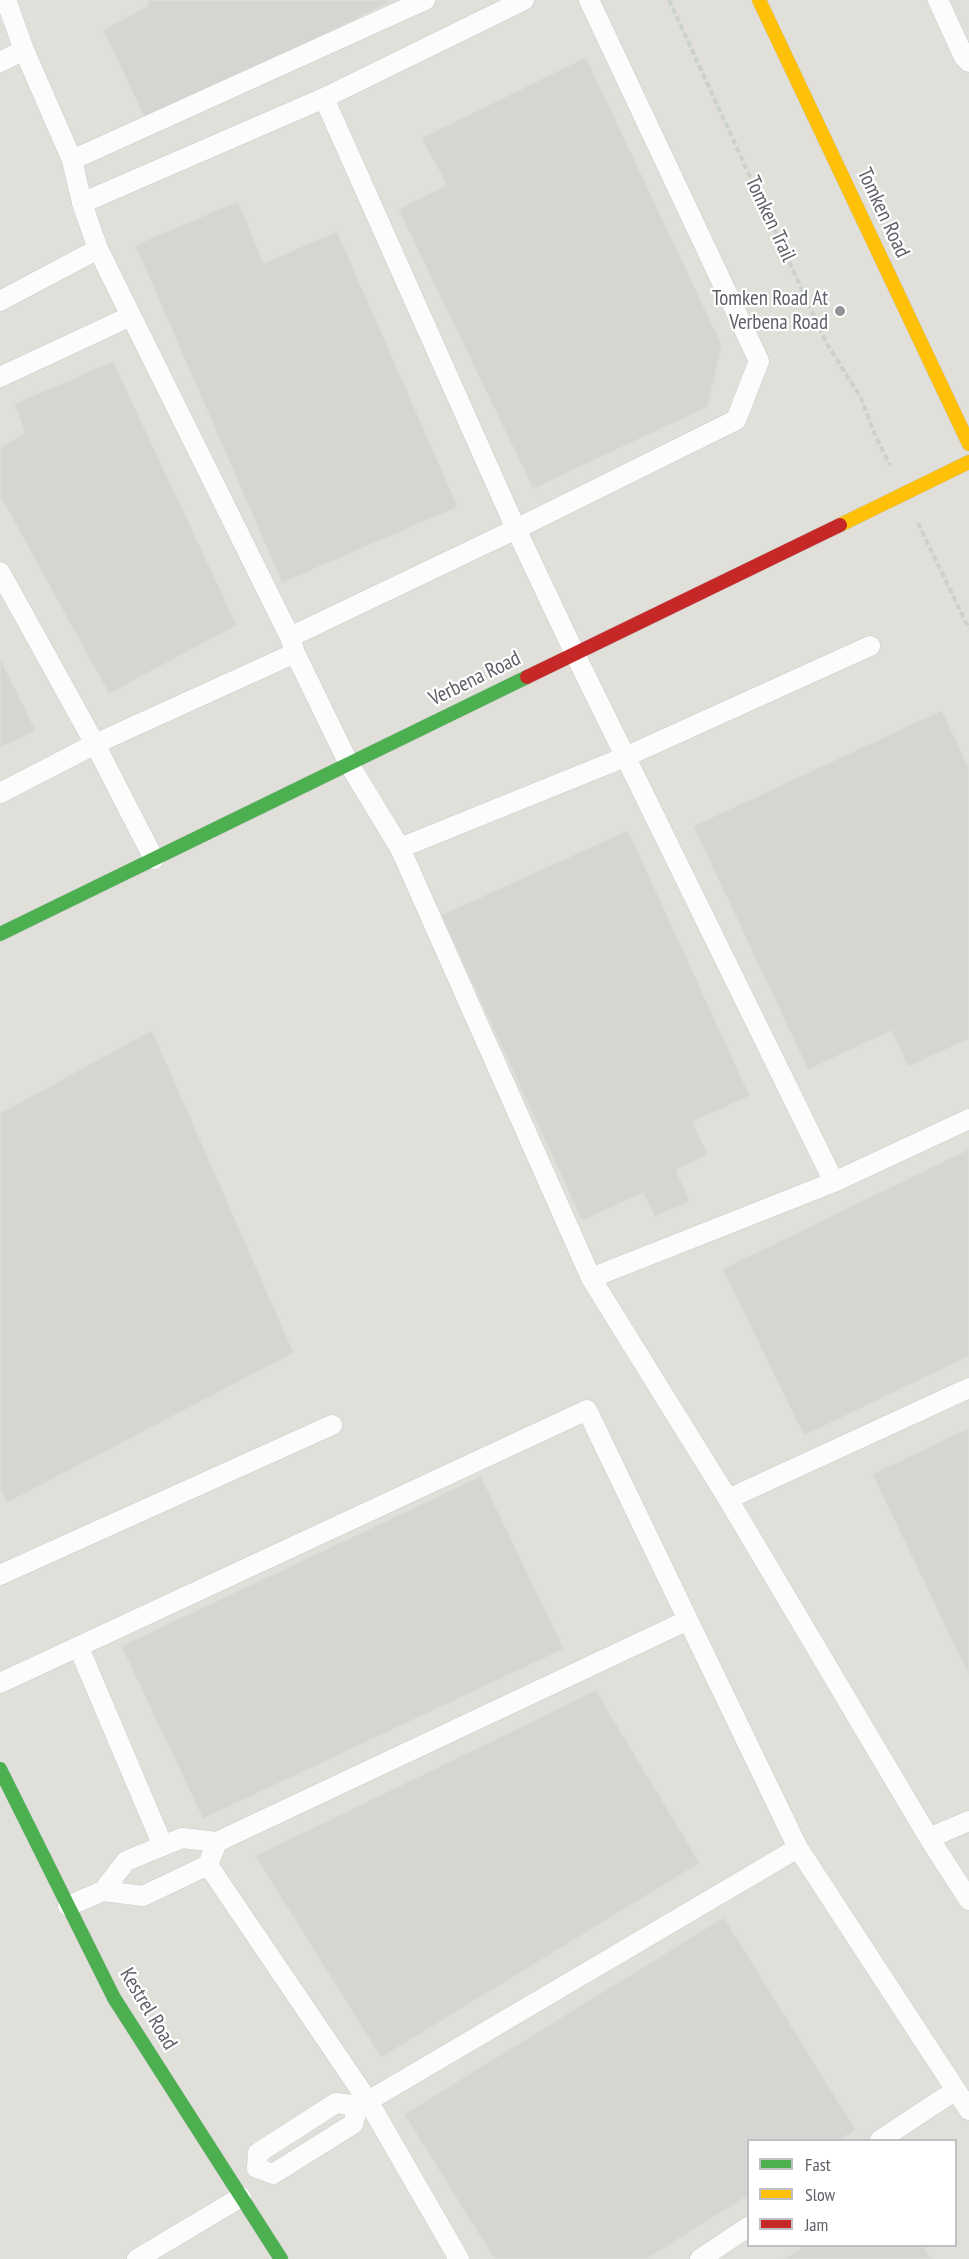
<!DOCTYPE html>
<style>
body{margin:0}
#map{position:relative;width:969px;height:2259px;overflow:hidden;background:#efeee9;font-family:"PT Sans Narrow",sans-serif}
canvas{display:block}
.legend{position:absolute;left:747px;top:2139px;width:210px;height:108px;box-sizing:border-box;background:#fff;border:2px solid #bfc0c3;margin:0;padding:8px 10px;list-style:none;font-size:18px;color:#5e6268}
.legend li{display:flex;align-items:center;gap:12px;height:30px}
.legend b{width:30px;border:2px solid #bfc0c3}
</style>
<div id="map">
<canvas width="969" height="2259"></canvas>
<ul class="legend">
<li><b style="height:8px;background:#4caf50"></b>Fast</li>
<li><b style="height:8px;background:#ffc107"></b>Slow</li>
<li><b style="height:8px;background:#c62828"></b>Jam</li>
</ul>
</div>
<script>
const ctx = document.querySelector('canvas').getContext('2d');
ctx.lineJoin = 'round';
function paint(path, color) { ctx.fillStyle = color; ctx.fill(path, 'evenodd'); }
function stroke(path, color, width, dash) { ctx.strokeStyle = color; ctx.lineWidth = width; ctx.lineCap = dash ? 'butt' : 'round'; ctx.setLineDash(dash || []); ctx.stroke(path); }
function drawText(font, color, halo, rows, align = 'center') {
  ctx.font = font + ' "PT Sans Narrow",sans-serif'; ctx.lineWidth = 4.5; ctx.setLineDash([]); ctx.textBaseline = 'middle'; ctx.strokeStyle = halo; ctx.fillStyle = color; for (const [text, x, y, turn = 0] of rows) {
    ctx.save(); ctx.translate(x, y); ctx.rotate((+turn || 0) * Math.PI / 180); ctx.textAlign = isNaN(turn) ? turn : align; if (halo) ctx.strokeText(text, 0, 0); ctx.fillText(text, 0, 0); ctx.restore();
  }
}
const industrial = new Path2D(`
 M0 0H969V2259H0ZM748 2140H956V2246H748Z`);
const building = new Path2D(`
 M147 0H394L147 123 103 30 149 5Z
 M586 57 722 345 708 407 533 489 398 209 447 185 421 138Z
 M238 201 264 263 337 231 458 507 282 583 135 245Z
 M113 361 237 625 109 694 0 496V448L25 432 14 404Z
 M0 657 36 731 0 748Z
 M942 710 969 768V1039L908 1067 891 1031 808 1070 693 826Z
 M628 830 750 1096 693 1122 708 1155 676 1170 690 1201 655 1217 643 1193 582 1221 441 915Z
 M152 1030 294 1353 7 1503 0 1488V1113Z
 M969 1149V1356L804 1436 722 1269Z
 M969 1428V1676L872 1474Z
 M481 1476 564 1649 203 1819 121 1646Z
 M596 1690 700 1863 381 2058 255 1856Z
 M724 1917 856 2130 839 2140H748V2196L647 2259H494L404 2114Z
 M805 2246H923L932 2259H783Z`);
const path = new Path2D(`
 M669 0 827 344 861 398 875 435 890 465
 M918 523 969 629`);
const lane = new Path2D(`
 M6 0 24 50 72 160 82 203 98 249 290 637 295 653 349 764 400 848 591 1278 834 1182
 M524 0 324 98 516 529 736 420 759 361 589 0
 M938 0 964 57 969 62
 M0 62 24 50
 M72 160 425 0
 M82 203 324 98
 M0 301 98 249
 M0 377 131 316
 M0 572 95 744 154 859
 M290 637 516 529 575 654 834 1182 969 1119
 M0 793 95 744 295 653
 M400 848 625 757 870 646
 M591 1278 728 1499 929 1838 969 1900
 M728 1499 969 1388
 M0 1575 332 1425
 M688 1620 798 1848 969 2110
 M79 1648 163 1846
 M0 1683 587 1410 688 1620 217 1842
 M929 1838 969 1821
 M208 1865 368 2101 798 1848
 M68 1906 103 1891 126 1861 182 1838 217 1842 208 1865 143 1896 103 1891
 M358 2106 353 2124 273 2174 257 2168 258 2153 336 2103 358 2106 368 2101 459 2259
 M880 2140 956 2090
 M137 2259 241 2197
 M700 2259 748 2227`);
const fast = new Path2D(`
 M0 934 527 677
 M0 1769 114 1998 281 2259`);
const slow = new Path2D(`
 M759 0 969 444
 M840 525 969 462`);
const jam = new Path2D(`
 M527 677 840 525`);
const markers = [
 [840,311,6,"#919395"]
];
const streetNames = [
 ["Tomken Road",883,213,65],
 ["Tomken Trail",770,219,65],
 ["Verbena Road",475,679,-26],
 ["Kestrel Road",148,2009,59]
];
const poiNames = [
 ["Tomken Road At",828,299],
 ["Verbena Road",828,323]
];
paint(industrial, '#e0dfda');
paint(building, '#d5d5d2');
stroke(building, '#deddd8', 1.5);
stroke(lane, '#cccccb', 21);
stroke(fast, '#cbcbca', 15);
stroke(slow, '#cbcbca', 15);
stroke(jam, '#cbcbca', 15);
stroke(path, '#cbd1cd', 4, [6, 3]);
stroke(lane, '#fdfcfc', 20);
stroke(fast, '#4caf50', 14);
stroke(slow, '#ffc107', 14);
stroke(jam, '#c62828', 14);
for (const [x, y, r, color] of markers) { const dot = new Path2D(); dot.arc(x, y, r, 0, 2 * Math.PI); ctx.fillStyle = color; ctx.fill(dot); stroke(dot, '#fff', 2); }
drawText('21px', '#5e6268', '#fff', streetNames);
drawText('21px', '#5e6268', '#fff', poiNames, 'right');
</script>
